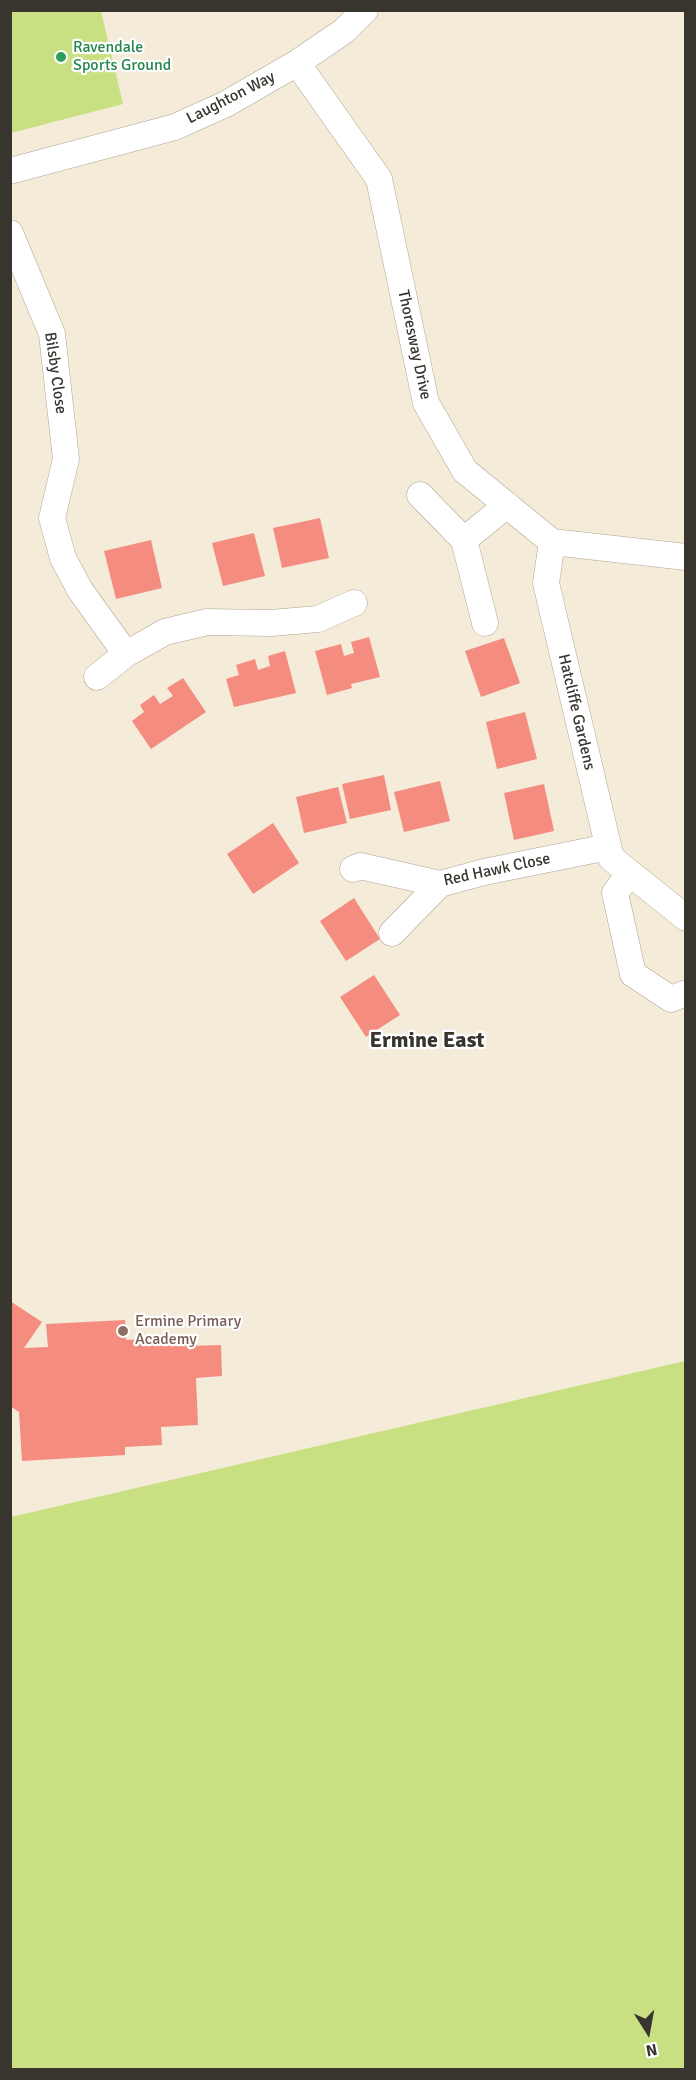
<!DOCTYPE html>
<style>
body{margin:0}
#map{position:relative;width:696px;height:2080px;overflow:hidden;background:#f4ebd9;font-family:Signika,sans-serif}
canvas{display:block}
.frame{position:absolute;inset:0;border:12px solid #38352e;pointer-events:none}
.north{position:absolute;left:618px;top:2002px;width:60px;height:60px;-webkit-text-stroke:4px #fff;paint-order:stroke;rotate:169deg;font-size:16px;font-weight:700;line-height:24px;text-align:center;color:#38352e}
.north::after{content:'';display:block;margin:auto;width:21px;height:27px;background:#38352e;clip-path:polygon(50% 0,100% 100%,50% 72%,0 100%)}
</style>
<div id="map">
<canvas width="696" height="2080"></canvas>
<div class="frame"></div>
<div class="north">N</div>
</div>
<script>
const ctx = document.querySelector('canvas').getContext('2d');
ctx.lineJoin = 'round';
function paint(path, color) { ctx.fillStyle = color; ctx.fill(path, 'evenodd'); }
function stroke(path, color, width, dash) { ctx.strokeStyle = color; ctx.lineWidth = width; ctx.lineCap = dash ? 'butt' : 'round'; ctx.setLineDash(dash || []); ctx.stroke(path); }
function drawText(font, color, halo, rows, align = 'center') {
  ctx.font = font + ' Signika,sans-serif'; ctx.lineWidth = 4.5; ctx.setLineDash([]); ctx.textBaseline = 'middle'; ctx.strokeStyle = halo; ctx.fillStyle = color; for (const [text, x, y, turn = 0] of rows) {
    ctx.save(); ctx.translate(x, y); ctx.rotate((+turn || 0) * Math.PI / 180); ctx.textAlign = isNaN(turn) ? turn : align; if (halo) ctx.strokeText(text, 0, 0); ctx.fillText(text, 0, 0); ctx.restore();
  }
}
const green = new Path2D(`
 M10 11H101L123 104 11 133Z
 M685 1361V2069H11V1517Z`);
const building = new Path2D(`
 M320 518 329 558 282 568 273 528Z
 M254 533 265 576 223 586 212 543Z
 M151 540 162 588 116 599 104 551Z
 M369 637 380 677 351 684 352 688 327 695 315 651 341 644 344 656 354 653 351 642Z
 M504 638 520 683 481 697 465 651Z
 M285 651 296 693 234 707 226 679 239 675 236 665 255 659 258 670 270 666 268 656Z
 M183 678 206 712 151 749 132 721 144 712 140 705 154 695 160 704 173 696 167 688Z
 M525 712 537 759 497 769 486 722Z
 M384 775 391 810 350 819 342 784Z
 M440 781 450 821 404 832 394 792Z
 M544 784 554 831 514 840 504 793Z
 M338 787 347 823 304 833 296 797Z
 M273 823 299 863 253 894 227 854Z
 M354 898 380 939 346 961 320 921Z
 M374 975 400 1015 366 1037 340 997Z
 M10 1301 42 1322 24 1348 48 1347 46 1324 125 1320 126 1340 189 1337V1346L221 1345 222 1376 196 1378 198 1425 161 1427 162 1445 125 1447V1455L22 1461 19 1412 10 1406Z`);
const minor = new Path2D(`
 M297 63 379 179 426 403 465 471 552 542 686 557
 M10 171 175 127 226 104 297 63 344 31 365 10
 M10 233 52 334 66 459 52 518 63 558 80 590 126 654
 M420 495 464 540
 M552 542 546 583 611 858 686 918
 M485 623 464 540 507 505
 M97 677 126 654 165 632 207 622 271 623 318 619 354 603
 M353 869 360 866 440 884 484 872 608 847
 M629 874 615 893 633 974 671 999 686 993
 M392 933 440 884`);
const markers = [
 [61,57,6,"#2e9e5b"],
 [123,1331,6,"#8d6e63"]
];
const leisureNames = [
 ["Ravendale",73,48],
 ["Sports Ground",73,66]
];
const streetNames = [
 ["Laughton Way",231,98,-27],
 ["Thoresway Drive",414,345,78],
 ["Bilsby Close",55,373,82],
 ["Hatcliffe Gardens",576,712,77],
 ["Red Hawk Close",497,870,-12]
];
const educationNames = [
 ["Ermine Primary",135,1322],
 ["Academy",135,1340]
];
const districtNames = [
 ["Ermine East",427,1041]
];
paint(green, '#c8e081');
paint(building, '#f48c80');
stroke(minor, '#aea594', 27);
stroke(minor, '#fff', 26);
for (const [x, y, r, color] of markers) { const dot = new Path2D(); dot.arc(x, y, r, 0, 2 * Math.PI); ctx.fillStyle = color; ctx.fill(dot); stroke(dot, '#fff', 2); }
drawText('16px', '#27864d', '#fff', leisureNames, 'left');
drawText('16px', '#38352e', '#fff', streetNames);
drawText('16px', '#785e54', '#fff', educationNames, 'left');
drawText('bold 22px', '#38352e', '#fff', districtNames);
</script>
